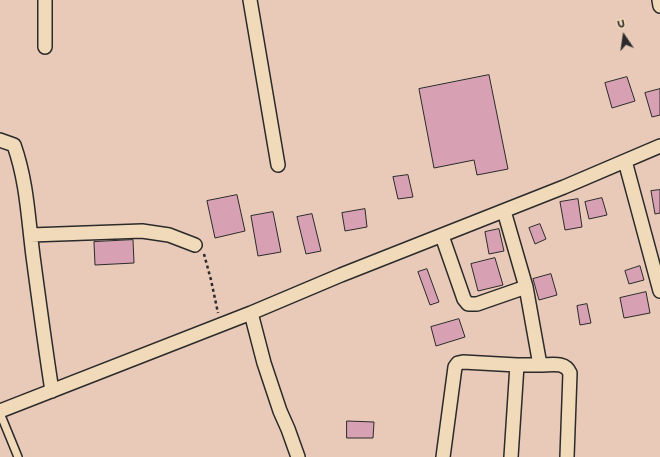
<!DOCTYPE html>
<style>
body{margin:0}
#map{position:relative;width:660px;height:457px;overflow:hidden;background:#e9c9b7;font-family:Itim,sans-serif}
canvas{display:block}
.north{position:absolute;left:604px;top:16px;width:40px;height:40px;-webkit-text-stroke:3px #f1dab9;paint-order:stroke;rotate:347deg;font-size:11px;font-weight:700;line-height:16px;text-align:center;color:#2b2b2b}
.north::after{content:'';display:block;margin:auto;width:14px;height:18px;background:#2b2b2b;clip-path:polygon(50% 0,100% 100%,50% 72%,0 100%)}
</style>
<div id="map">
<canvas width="660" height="457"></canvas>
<div class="north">U</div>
</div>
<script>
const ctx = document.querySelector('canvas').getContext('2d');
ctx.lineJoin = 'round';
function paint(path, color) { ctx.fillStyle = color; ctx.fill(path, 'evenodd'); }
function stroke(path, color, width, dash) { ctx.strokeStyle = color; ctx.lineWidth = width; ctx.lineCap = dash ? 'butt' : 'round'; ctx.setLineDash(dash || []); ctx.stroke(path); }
const building = new Path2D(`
 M489 75 508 169 477 175 474 160 434 168 419 89Z
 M627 77 635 101 612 108 605 83Z
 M660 89V115L652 117 645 93Z
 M408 175 413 197 398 199 393 177Z
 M660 190V213L655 214 651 191Z
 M237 195 245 231 215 238 207 201Z
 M602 198 607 215 589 219 585 202Z
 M578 199 582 227 565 230 560 202Z
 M365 209 367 227 345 231 342 213Z
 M273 212 281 252 258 256 251 216Z
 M312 214 321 251 306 254 297 217Z
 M540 224 546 239 535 244 529 228Z
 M499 229 504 251 489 254 485 232Z
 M133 240 134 263 95 265 94 242Z
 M495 258 503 285 478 291 471 264Z
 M640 266 644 280 629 284 625 271Z
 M427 269 439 302 430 305 418 272Z
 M551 274 557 295 539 300 533 279Z
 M646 292 650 313 624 318 620 298Z
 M587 304 591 323 580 325 577 306Z
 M459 319 465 337 436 346 431 327Z
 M347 421 374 422 373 438H347Z`);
const path = new Path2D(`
 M204 254 211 280 218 313`);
const service = new Path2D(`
 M0 413 18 457`);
const minor = new Path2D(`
 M45 0V47
 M250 0 278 165
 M659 0 660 6
 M0 140 14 145C27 182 28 217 33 256 39 301 45 346 52 391
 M625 161 660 291
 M504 211 526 287 540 365H517L511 457
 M31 235 142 231 169 235 195 245
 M442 236 464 299 468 304H477L526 287
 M251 313 264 363 280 411 288 429 298 457
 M540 365C551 365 565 361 570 373L567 457
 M0 411 251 313 341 275 564 187 660 146
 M443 457 455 367 458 363 463 362 517 365`);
paint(building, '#d7a0b3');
stroke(building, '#2b2b2b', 1);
stroke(service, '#2b2b2b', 10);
stroke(minor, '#2b2b2b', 16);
stroke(path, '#2b2b2b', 2.5, [3, 3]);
stroke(service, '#f1dab9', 7);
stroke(minor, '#f1dab9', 13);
</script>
